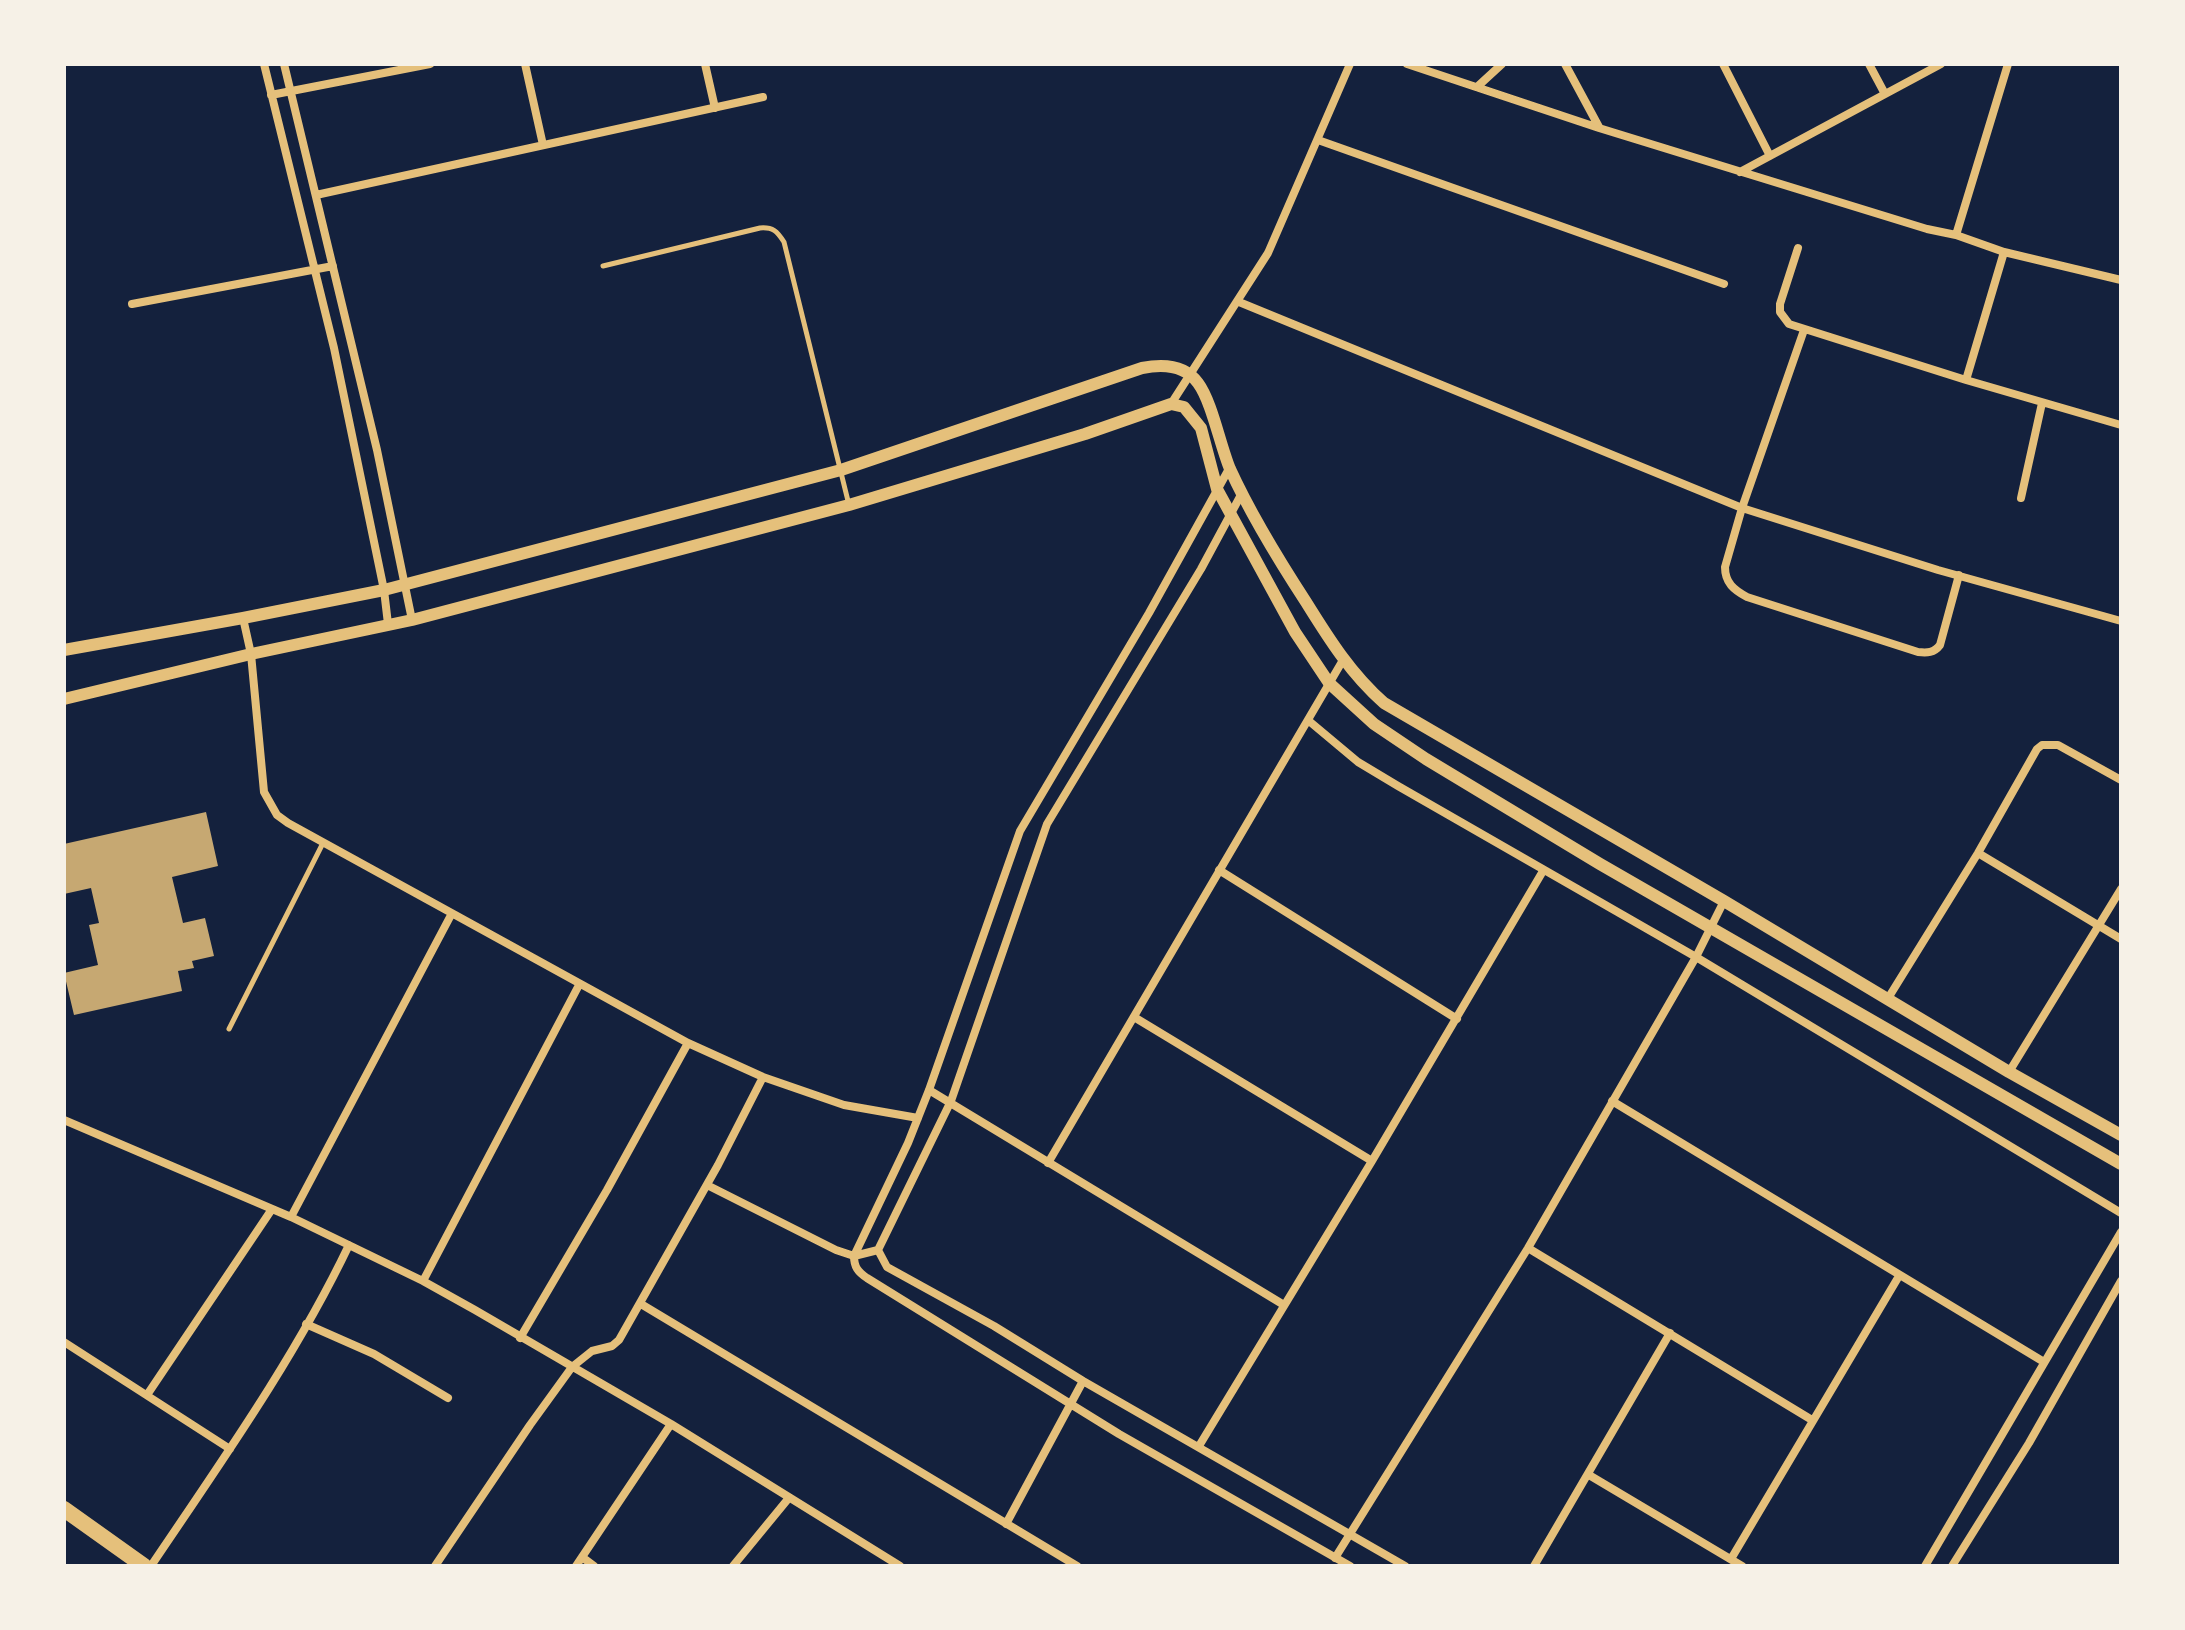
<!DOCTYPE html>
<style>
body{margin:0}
#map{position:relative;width:2185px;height:1630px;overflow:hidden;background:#14213d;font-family:"Asap Condensed",sans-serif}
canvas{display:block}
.frame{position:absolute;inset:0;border:66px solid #f6f1e7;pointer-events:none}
</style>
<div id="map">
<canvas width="2185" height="1630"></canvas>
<div class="frame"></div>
</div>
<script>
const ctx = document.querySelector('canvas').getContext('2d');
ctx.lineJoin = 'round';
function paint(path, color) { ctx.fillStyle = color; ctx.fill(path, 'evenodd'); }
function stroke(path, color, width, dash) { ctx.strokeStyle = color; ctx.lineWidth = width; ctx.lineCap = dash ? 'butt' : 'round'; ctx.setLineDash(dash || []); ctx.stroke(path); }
const building = new Path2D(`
 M206 812 218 866 172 877 183 923 205 918 214 956 192 961 194 968 178 971 182 991 74 1015 64 973 98 965 89 925 99 923 91 888 64 894V844Z`);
const service = new Path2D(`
 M603 266 760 228C773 227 777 231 784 242L849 505
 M229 1029 323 843`);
const minor = new Path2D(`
 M264 64 334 348 384 590 388 624
 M284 64 377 450 412 620
 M525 64 543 145
 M705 64 715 108
 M1407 64 1599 128 1927 229 1956 235 2004 252 2121 280
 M1565 64 1599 127
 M1723 64 1770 156
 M1869 64 1885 94
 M1477 87 1502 64
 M271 95 430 64
 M1318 140 1724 284
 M1740 172 1941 64
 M316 195 763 97
 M1956 235 2008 64
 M1798 248 1780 304V312L1789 324 1966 380 2121 425
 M1239 302 1742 508 1938 570 2121 621
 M132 304 333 266
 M1804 330 1742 508 1725 567C1725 583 1734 590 1747 597L1918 652C1927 653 1934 653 1940 645L1959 575
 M1966 380 2004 252
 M1171 404 1268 253 1350 64
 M1230 467 1149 613 1020 831 929 1090 908 1143 854 1256C854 1267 858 1272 867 1278L1119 1434 1350 1566
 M1242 493 1201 569 1047 824 951 1101 878 1250 887 1267 994 1326 1083 1381 1405 1566
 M2021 498 2042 403
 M243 618 251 654 264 792 277 815 288 823 688 1043 763 1077 844 1105 918 1118
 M1309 721 1358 762 1398 786 1696 957 2121 1213
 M1978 853 2121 939
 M1219 870 1457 1019
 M1887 1000 1978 853 2037 749 2042 745H2058L2121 780
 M1134 1017 1372 1161
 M2009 1072 2121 889
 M929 1090 1284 1305
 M1612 1101 2044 1362
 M64 1120 291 1217 451 915
 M1048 1163 1343 660
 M707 1185 836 1250 854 1256 878 1250
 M291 1217 423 1281 475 1310 671 1424 900 1566
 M1528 1248 1812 1420
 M423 1281 579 985
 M641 1304 1077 1566
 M306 1324 374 1354 448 1398
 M520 1338 607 1190 688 1043
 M64 1342 230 1449
 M147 1395 272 1209
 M1199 1446 1372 1161 1543 871
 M1589 1475 1742 1566
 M1006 1524 1083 1381
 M582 1557 594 1566
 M1335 1558 1528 1248 1696 957 1724 901
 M1731 1559 1899 1276
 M151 1566C221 1462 295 1358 349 1245
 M435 1566 530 1425 572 1367 592 1351 612 1346 619 1340 718 1165 763 1077
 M576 1566 671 1424
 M733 1566 788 1499
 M1534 1566 1670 1333
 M1925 1566 2121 1232
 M1952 1566 2029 1443 2121 1281`);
const tertiary = new Path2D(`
 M64 650 243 618 384 590 841 470 1142 368C1162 364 1185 365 1198 383 1212 402 1220 445 1230 469 1251 515 1278 559 1306 602 1329 639 1351 674 1384 703L1724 901 2009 1072 2121 1135
 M64 699 251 654 412 620 849 505 1085 434 1171 404 1184 407 1201 428 1217 489 1295 632 1329 683 1374 724 1426 759 1600 864 2121 1164`);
const trunk = new Path2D(`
 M64 1509 144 1566`);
paint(building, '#c6a872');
stroke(service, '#e5c07b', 5);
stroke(minor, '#e5c07b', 8);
stroke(tertiary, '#e5c07b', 12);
stroke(trunk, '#e5c07b', 16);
</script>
